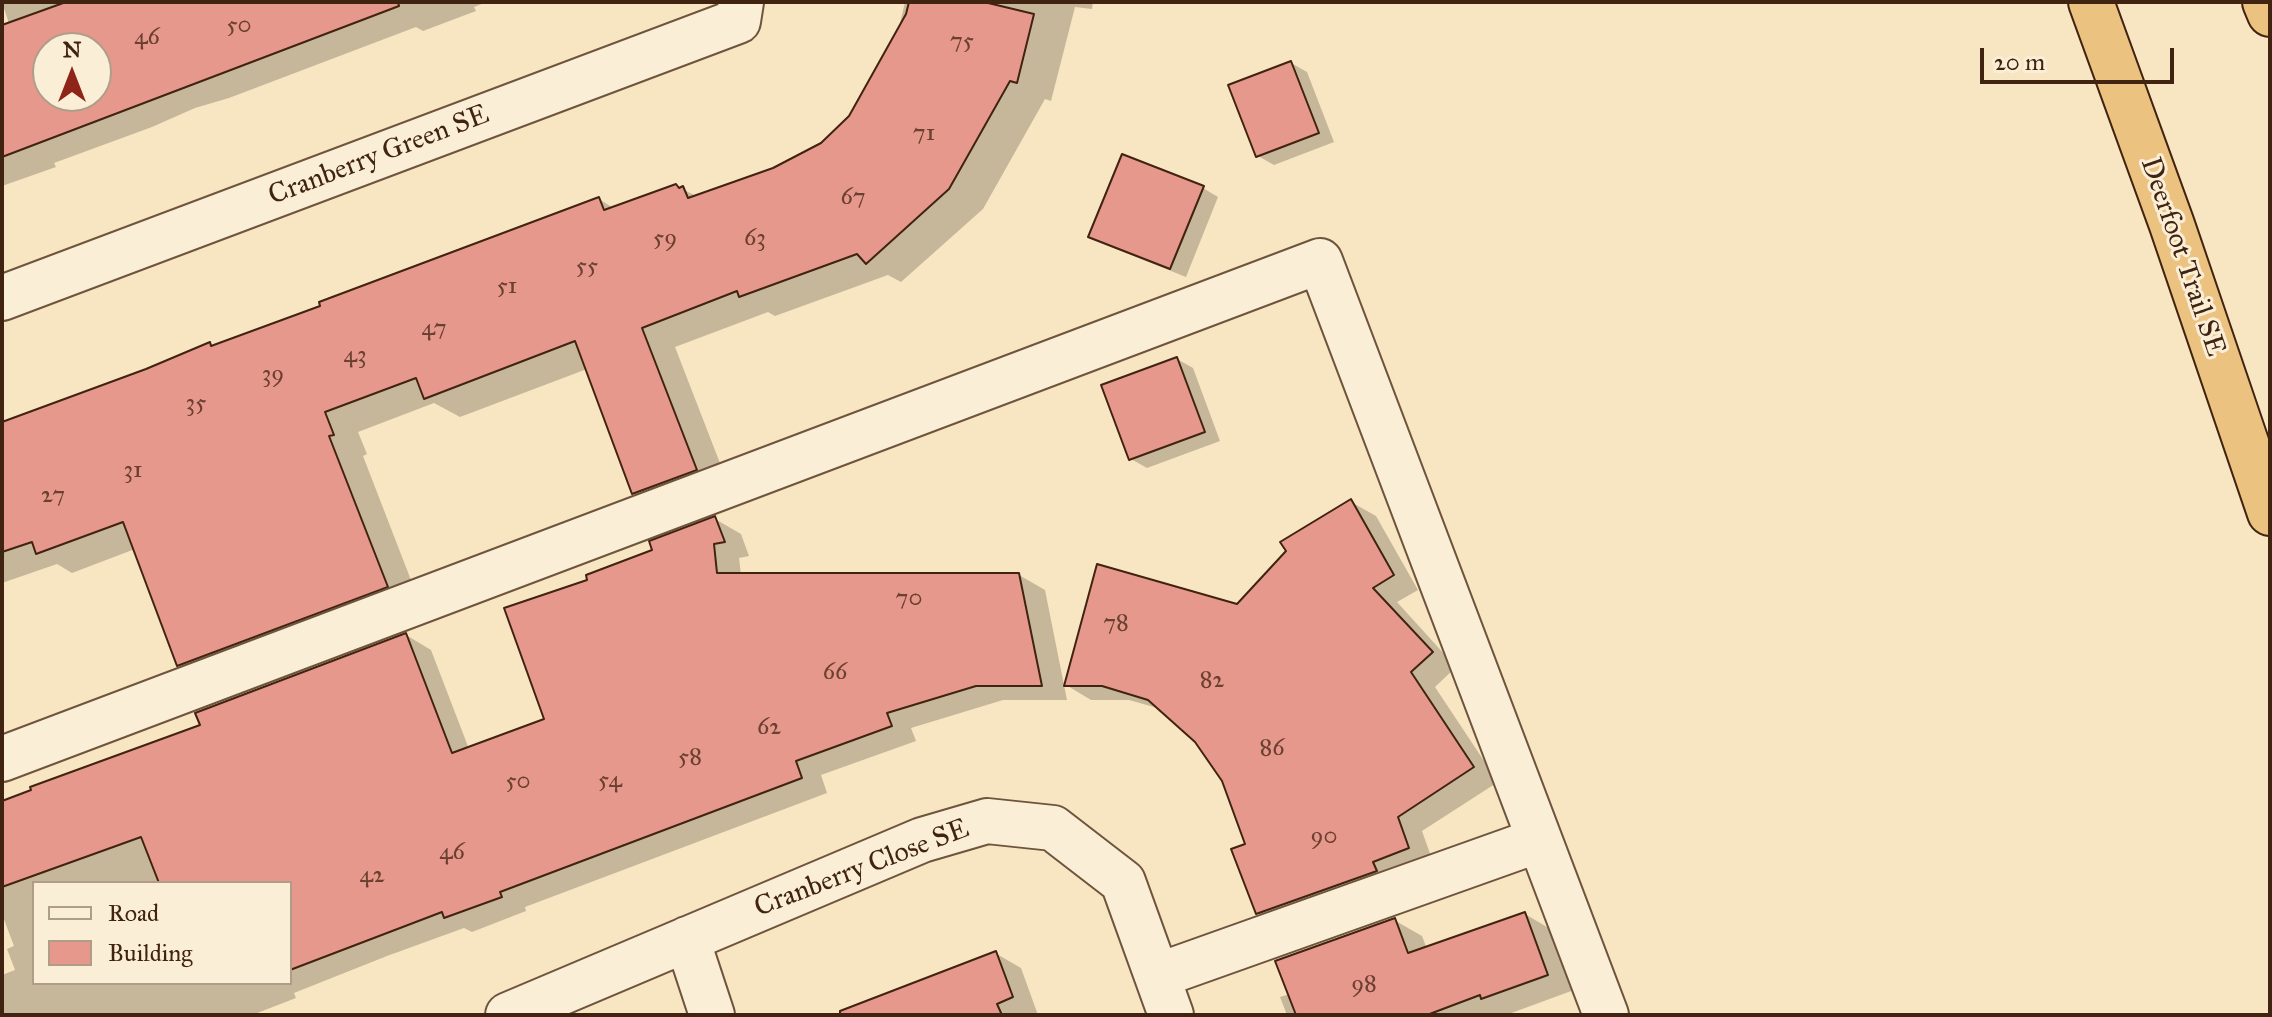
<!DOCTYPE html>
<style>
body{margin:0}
#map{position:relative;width:2272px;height:1017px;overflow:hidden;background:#f8e5c1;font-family:"IM FELL Great Primer",serif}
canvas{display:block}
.frame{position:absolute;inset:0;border:4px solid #402311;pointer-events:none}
.legend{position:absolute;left:32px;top:881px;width:260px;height:104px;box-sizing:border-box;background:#faeed7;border:2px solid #b09d88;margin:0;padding:10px 14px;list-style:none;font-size:24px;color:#402311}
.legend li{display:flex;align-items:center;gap:16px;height:40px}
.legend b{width:40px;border:2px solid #b09d88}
.north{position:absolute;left:32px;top:32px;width:80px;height:80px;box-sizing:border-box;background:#faeed7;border:2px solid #b09d88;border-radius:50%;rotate:0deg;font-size:22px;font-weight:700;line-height:32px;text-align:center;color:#402311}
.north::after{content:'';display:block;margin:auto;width:28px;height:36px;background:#8f2418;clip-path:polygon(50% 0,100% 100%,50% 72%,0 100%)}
.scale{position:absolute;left:1980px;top:48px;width:194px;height:36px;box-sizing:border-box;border:4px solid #402311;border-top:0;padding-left:10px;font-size:24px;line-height:28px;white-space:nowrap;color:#402311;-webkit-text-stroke:6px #faeed7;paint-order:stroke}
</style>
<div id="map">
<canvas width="2272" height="1017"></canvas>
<div class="frame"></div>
<ul class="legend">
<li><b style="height:10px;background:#faeed7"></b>Road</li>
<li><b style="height:22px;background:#e7988c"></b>Building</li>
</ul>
<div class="north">N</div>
<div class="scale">20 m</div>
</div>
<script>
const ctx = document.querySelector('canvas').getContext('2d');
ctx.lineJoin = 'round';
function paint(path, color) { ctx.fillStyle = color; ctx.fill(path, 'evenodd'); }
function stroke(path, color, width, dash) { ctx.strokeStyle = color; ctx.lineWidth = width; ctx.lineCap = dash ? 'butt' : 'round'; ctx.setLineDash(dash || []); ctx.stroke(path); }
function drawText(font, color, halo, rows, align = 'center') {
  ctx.font = font + ' "IM FELL Great Primer",serif'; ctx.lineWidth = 6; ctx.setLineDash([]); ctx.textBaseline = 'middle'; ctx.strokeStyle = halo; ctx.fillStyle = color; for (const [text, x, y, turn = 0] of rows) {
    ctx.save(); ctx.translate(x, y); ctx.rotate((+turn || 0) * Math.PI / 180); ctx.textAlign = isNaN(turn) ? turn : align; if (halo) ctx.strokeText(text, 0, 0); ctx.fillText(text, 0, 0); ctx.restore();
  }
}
const shadow = new Path2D(`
 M2 2H487L474 7 476 11 423 31 416 27 229 98 195 108 152 127 54 163 56 167 2 186V47L15 42ZM48 48H96V96H48Z
 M905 2H1093L1092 9 1075 7 1051 101 1045 99 983 209 901 282 888 275 775 316 768 312 675 347 730 489 667 513 633 493 587 369 460 417 434 403 358 432 367 454 363 456 421 606 213 684 179 665 135 549 72 573 57 564 2 583V424L146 371 210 344 214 347 599 199 615 209 676 186 698 197 774 170 822 144 850 117 898 32Z
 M1291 63 1307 72 1334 142 1274 165 1258 156Z
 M1203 188 1218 197 1186 277 1106 245 1091 236Z
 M1177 359 1193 368 1220 441 1147 468 1131 459Z
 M1351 502 1376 516 1418 590 1397 602 1456 667 1435 687 1498 782 1422 831 1433 862 1283 927 1258 913 1247 845 1223 780 1196 740 1161 709 1129 700H1091L1066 685 1238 606Z
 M715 519 741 534 749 556 739 558 741 575H1019L1045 590 1067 700H1003L911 728 916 741 821 775 827 793 525 907 526 911 472 932 464 928 387 956 294 993 296 998 252 1015H2V975L15 970 7 949 14 946 2 914V803L202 726 406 635 431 650 469 749 547 720 590 581 655 552ZM34 883H290V983H34Z
 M1525 914 1552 930 1574 990 1506 1015H1287L1280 997 1290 994 1394 920 1422 936 1427 949Z
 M995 953 1021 968 1038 1015H846Z`);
const building = new Path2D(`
 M66 2H398L399 6 2 157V25ZM48 48H96V96H48Z
 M909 2H984L1034 14 1017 83 1010 81 949 189 866 264 857 254 739 297 737 291 642 328 697 470 632 494 575 341 424 399 416 378 325 412 334 435 329 436 388 587 177 666 123 522 36 554 32 542 2 552V422L146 369 210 342 211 346 320 306 319 302 599 197 604 210 676 184 679 188 683 186 688 198 773 168 821 143 849 116 906 14Z
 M1291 61 1319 133 1256 157 1228 85Z
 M1122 154 1204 186 1170 269 1088 237Z
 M1177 357 1205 432 1129 460 1101 385Z
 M1351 499 1394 575 1373 588 1433 652 1411 672 1474 767 1398 817 1409 848 1373 862 1377 871 1256 914 1231 849 1245 844 1222 781 1195 742 1148 700 1102 686H1064L1097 564 1237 604 1286 551 1280 542Z
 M715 516 725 542 714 544 717 573H1019L1042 686H976L887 713 892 726 796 761 802 778 500 892 502 897 444 918 442 912 290 970V883H159L141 837 2 887V801L31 790 30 787 200 725 195 713 406 633 452 753 544 719 504 608 587 580 586 575 652 550 649 541Z
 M1525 912 1548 975 1481 999 1480 995 1427 1015H1296L1275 961 1395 918 1408 953Z
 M996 951 1013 997 997 1004 1002 1015H840V1011Z`);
const minor = new Path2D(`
 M2 298 738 21 741 2
 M2 759 1320 261 1606 1015
 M687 939 712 1015
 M1157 976 1539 840
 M508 1015 922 840 987 821 1053 828 1123 882 1171 1015`);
const highway = new Path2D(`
 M2091 2 2172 225 2270 513
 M2265 2 2270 14`);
const numberNames = [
 ["50",239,26],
 ["46",147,38],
 ["75",962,42],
 ["71",924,134],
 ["67",853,198],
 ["59",665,239],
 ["63",755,239],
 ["55",587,267],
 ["51",507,287],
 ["47",434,329],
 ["43",355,356],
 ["39",273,375],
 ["35",196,404],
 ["31",133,471],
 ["27",53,496],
 ["70",909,599],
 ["78",1116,624],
 ["66",835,673],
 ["82",1212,681],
 ["62",769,728],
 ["86",1272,749],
 ["58",690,758],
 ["54",610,781],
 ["50",518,782],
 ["90",1324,837],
 ["46",452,853],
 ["42",372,876],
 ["98",1364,985]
];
const streetNames = [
 ["Cranberry Green SE",379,156,-21],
 ["Deerfoot Trail SE",2182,257,71],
 ["Cranberry Close SE",862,869,-21]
];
paint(shadow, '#0003');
paint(building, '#e7988c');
stroke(building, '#402311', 2);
stroke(minor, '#6e543d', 48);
stroke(highway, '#402311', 48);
stroke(minor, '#faeed7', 44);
stroke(highway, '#ecc280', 44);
drawText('24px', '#6a4030', null, numberNames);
drawText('28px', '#402311', '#faeed7', streetNames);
</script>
